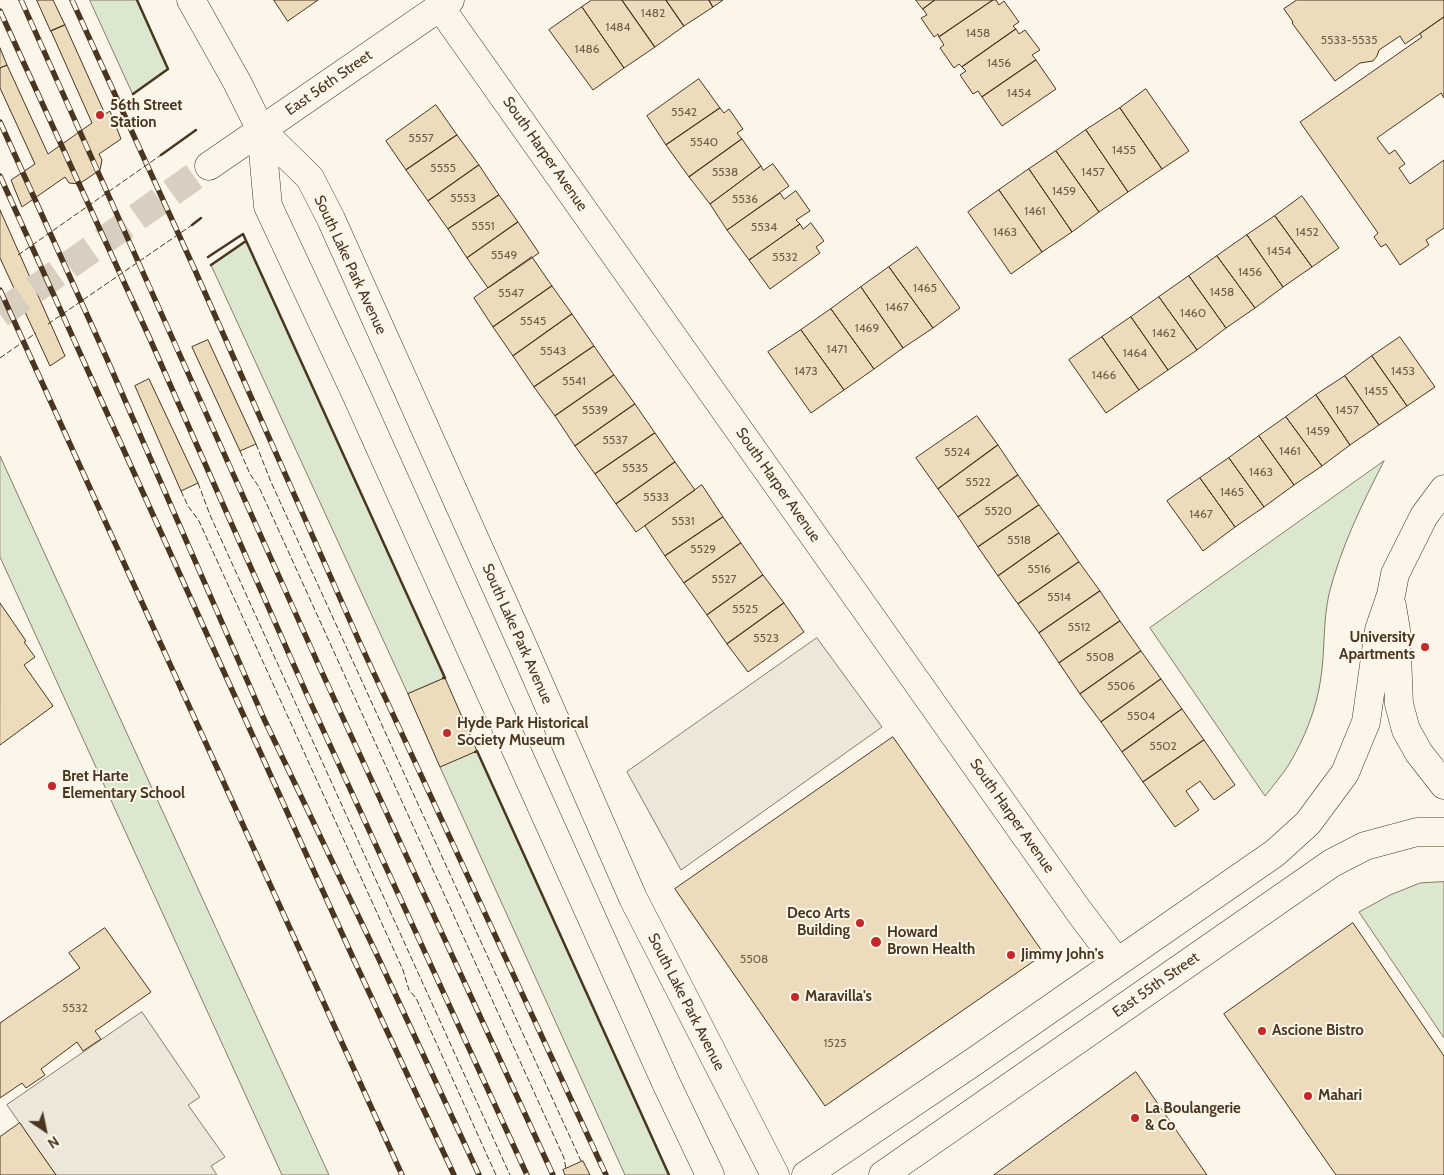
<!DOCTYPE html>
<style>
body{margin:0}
#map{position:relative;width:1444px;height:1175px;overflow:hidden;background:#fbf6e9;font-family:Cabin,sans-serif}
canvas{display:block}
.north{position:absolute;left:20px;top:1105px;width:50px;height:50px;-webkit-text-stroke:4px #fbf6e9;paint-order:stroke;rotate:146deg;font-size:14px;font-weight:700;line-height:20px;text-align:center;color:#4a3520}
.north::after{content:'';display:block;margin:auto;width:18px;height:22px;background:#4a3520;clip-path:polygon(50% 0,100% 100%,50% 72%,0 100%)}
</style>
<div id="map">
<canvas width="1444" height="1175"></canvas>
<div class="north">N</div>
</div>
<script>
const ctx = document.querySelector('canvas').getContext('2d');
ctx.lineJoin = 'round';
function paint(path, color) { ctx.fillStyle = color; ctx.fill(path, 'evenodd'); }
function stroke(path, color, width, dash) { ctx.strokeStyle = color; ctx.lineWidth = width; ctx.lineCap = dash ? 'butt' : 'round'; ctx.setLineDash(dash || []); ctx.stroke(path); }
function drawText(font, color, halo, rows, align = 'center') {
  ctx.font = font + ' Cabin,sans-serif'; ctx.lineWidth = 4; ctx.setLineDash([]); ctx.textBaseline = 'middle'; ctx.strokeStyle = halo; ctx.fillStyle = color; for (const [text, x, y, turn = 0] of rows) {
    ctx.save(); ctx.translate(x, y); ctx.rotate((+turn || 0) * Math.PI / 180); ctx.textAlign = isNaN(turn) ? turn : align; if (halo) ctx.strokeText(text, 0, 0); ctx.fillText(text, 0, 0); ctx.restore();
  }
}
const green = new Path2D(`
 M90 0H137L168 69 133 94Z
 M246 241 445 678 408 694 211 265Z
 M0 456 329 1175H282L0 557Z
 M1384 461C1362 504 1341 547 1329 594 1323 621 1325 650 1321 677 1317 708 1304 740 1288 766 1281 776 1273 786 1265 796L1150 628Z
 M477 751 669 1175H625L440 767Z
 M1444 882V1038L1359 912 1390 895 1420 883Z`);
const parking = new Path2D(`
 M817 638 882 727 681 870 627 772Z
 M142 1012 200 1097 188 1105 225 1157 211 1166 217 1175H56L7 1105Z`);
const building = new Path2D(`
 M37 0H53L65 25 51 31Z
 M274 0H318L288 21Z
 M592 0H622L655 47 624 68 582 7Z
 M622 0H666L684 26 655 47Z
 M666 0H709L713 7 684 26Z
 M709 0H723L713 7Z
 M916 0H935L923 9Z
 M935 0H993L939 37 938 34 934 37 921 18 927 15 923 9Z
 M993 0H996L999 5 1004 1 1019 22 1013 26 1016 29 962 67 959 64 954 68 940 48 944 45 939 37Z
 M1297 0H1444V17L1405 44 1400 36 1379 50 1377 56 1373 61 1360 63 1335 81 1292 23 1293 22 1284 9Z
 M582 7 624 68 593 90 549 30Z
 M1444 17V98L1441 93 1377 138 1389 154 1395 150 1405 164 1399 168 1410 184 1444 160V228L1426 240 1429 245 1400 265 1386 244 1381 247 1374 237 1378 233 1300 122 1422 37 1420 34Z
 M65 25 105 114 110 111 121 139 99 154 102 160 100 170 79 184 69 183 65 177 22 207 11 180 35 164 0 88V68L7 65 48 154 92 123 51 31Z
 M1016 29 1019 34 1025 30 1040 50 1032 55 1036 60 982 97 978 91 973 94 960 75 966 71 962 67Z
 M0 48 7 65 0 68Z
 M1036 60 1056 89 1002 126 982 97Z
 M699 79 720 108 666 145 647 116Z
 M1146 89 1189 151 1162 169 1120 108Z
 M436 105 457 135 406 170 386 141Z
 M720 108 724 113 729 109 743 129 737 133 742 139 689 177 666 145Z
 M1120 108 1162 169 1128 192 1086 130Z
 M1086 130 1128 192 1099 212 1056 151Z
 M457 135 479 165 428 201 406 170Z
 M742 139 761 166 710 204 689 177Z
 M1056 151 1099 212 1072 232 1029 169Z
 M773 164 789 186 727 230 710 204 761 166 763 170Z
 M479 165 499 195 448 229 428 201Z
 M1029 169 1072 232 1042 252 999 190Z
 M999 190 1042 252 1011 274 968 212Z
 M796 191 810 211 796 220 800 224 749 260 727 230 780 193 784 199Z
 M499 195 518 222 467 258 448 229Z
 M1302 196 1339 248 1312 267 1275 216Z
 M0 210 65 356 50 366 0 258Z
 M1275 216 1312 267 1283 287 1247 235Z
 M518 222 539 253 488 288 467 258Z
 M811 223 824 241 816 247 820 253 770 289 749 260 800 224 803 229Z
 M1247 235 1283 287 1255 308 1217 256Z
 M917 247 960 308 933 328 889 267Z
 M1217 256 1255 308 1226 328 1189 276Z
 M532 257 552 286 493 327 474 298Z
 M889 267 933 328 903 348 861 287Z
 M1189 276 1226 328 1197 350 1159 297Z
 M552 286 572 314 513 356 493 327Z
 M861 287 903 348 874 369 831 309Z
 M1159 297 1197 350 1168 370 1131 317Z
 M831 309 874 369 844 390 801 330Z
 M572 314 594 346 534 387 513 356Z
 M1131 317 1168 370 1139 390 1102 337Z
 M801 330 844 390 811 413 768 352Z
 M1102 337 1139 390 1106 413 1069 360Z
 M1400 337 1435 387 1407 406 1372 356Z
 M208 340 256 444 240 451 192 347Z
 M594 346 614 375 555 416 534 387Z
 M1372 356 1407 406 1379 425 1345 376Z
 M614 375 635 404 575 446 555 416Z
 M1345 376 1379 425 1350 445 1316 395Z
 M149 379 198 483 181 491 135 386Z
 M1316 395 1350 445 1322 466 1286 417Z
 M635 404 655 433 595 474 575 446Z
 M977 416 998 445 938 489 916 458Z
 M1286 417 1322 466 1294 485 1259 436Z
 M655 433 675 462 616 504 595 474Z
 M1259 436 1294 485 1264 507 1229 458Z
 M998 445 1018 475 958 517 938 489Z
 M1229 458 1264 507 1235 527 1200 478Z
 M675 462 695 490 636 532 616 504Z
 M1018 475 1039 505 978 547 958 517Z
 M1200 478 1235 527 1203 551 1167 501Z
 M702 485 723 517 665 556 645 526Z
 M1039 505 1059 533 998 576 978 547Z
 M723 517 741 543 684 583 665 556Z
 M1059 533 1079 562 1018 604 998 576Z
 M741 543 763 575 707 615 684 583Z
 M1079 562 1100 591 1039 633 1018 604Z
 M763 575 784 603 727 644 707 615Z
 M1100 591 1120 621 1059 663 1039 633Z
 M0 603 26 641 24 642 35 657 24 665 53 706 0 745Z
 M784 603 804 632 748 672 727 644Z
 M1120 621 1141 651 1080 694 1059 663Z
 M1141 651 1161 679 1101 722 1080 694Z
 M445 678 477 751 440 767 408 694Z
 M1161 679 1182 709 1122 752 1101 722Z
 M1182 709 1204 740 1143 782 1122 752Z
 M893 737 1044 954 825 1106 675 889Z
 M1204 740 1235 785 1214 800 1200 781 1186 791 1199 810 1175 827 1143 782Z
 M1353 923 1444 1056V1175H1336L1224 1014Z
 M105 928 151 992 95 1031 101 1039 83 1051 77 1042 41 1069 45 1075 26 1088 22 1083 0 1098V1023L80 968 69 953Z
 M1136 1072 1207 1175H994Z
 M20 1123 35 1145 56 1175H0V1137Z
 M583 1161 590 1175H565L563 1170Z`);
const minorTunnel = new Path2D(`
 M0 314 209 166`);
const minor = new Path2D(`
 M191 0 237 82 261 130 310 178 331 219 525 651 633 898 775 1175
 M440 7 1078 910 1117 962
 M261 130 268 206 356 394 667 1085 710 1175
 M209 166 450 0
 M1392 606 1396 630 1399 704 1406 730 1419 753 1444 785
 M806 1175 972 1063 1275 853 1308 823 1345 773 1366 722 1379 630 1391 595 1395 574 1424 516 1444 489
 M883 1175 1332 863 1365 846 1417 832H1444`);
const rail = new Path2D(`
 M21 0 320 668 553 1175
 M72 0 194 268 359 641 606 1175
 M0 11 150 339 308 697 527 1175
 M0 122 107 359 264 719 377 955 479 1175
 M0 176 354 960 454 1175
 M0 290 402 1175`);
const fence = new Path2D(`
 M18 255 161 155
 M48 324 192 225
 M0 358 36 333
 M256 444 271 482 581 1161
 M240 451 250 474 259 487 564 1158 566 1169
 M198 483 210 515 510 1175
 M181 491 188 506 199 521 403 970 409 990 416 998 496 1175`);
const wall = new Path2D(`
 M133 94 168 69 137 0
 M161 155 196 130
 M192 225 201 218
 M208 257 243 234 445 678H443
 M211 265 246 241
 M475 752 477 751 669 1175`);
const markers = [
 [100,115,5,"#c62828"],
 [1425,647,5,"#c62828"],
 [447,733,5,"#c62828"],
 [52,786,5,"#c62828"],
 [860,923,5,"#c62828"],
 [876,942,6,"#c62828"],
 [1011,955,5,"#c62828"],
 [795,997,5,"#c62828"],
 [1262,1031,5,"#c62828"],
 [1308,1096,5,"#c62828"],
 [1135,1118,5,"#c62828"]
];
const numberNames = [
 ["1482",653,13],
 ["1484",618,27],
 ["1458",978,33],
 ["5533-5535",1349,40],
 ["1486",587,49],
 ["1456",999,63],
 ["1454",1019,93],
 ["5542",684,112],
 ["5557",421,138],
 ["5540",704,142],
 ["1455",1124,150],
 ["5555",443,168],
 ["5538",725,172],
 ["1457",1093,172],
 ["1459",1064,191],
 ["5553",463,198],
 ["5536",745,199],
 ["1461",1035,211],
 ["5551",483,226],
 ["5534",764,227],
 ["1463",1005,232],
 ["1452",1307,232],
 ["1454",1279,251],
 ["5549",504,255],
 ["5532",785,257],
 ["1456",1250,272],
 ["1465",925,288],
 ["1458",1222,292],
 ["5547",511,293],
 ["1467",897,307],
 ["1460",1193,313],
 ["5545",533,321],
 ["1469",867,328],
 ["1462",1164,333],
 ["1471",837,349],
 ["5543",553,351],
 ["1464",1135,353],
 ["1473",806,371],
 ["1453",1403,371],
 ["1466",1104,375],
 ["5541",574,381],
 ["1455",1376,391],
 ["5539",595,410],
 ["1457",1347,410],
 ["1459",1318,431],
 ["5537",615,440],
 ["1461",1290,451],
 ["5524",957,452],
 ["5535",635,468],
 ["1463",1261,472],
 ["5522",978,482],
 ["1465",1232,492],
 ["5533",656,497],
 ["5520",998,511],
 ["1467",1201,514],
 ["5531",683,521],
 ["5518",1019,540],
 ["5529",703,549],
 ["5516",1039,569],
 ["5527",724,579],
 ["5514",1059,597],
 ["5525",745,609],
 ["5512",1079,627],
 ["5523",766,638],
 ["5508",1100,657],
 ["5506",1121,686],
 ["5504",1141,716],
 ["5502",1163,746],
 ["5508",754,959],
 ["5532",75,1008],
 ["1525",835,1043]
];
const streetNames = [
 ["East 56th Street",329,83,-35],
 ["South Harper Avenue",545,154,55],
 ["South Lake Park Avenue",350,265,65],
 ["South Harper Avenue",778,485,55],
 ["South Lake Park Avenue",517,634,66],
 ["South Harper Avenue",1012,816,55],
 ["East 55th Street",1156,985,-35],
 ["South Lake Park Avenue",686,1002,63]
];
const poiNames = [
 ["56th Street",110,106],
 ["Station",110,123],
 ["University",1415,638,"right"],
 ["Apartments",1415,655,"right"],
 ["Hyde Park Historical",457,724],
 ["Society Museum",457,741],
 ["Bret Harte",62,777],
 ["Elementary School",62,794],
 ["Deco Arts",850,914,"right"],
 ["Building",850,931,"right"],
 ["Howard",887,933],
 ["Brown Health",887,950],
 ["Jimmy John's",1021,955],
 ["Maravilla's",805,997],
 ["Ascione Bistro",1272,1031],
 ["Mahari",1318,1096],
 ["La Boulangerie",1145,1109],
 ["& Co",1145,1126]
];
paint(green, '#dce7d0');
stroke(green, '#887966', 1);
paint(parking, '#ede7d9');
stroke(parking, '#887966', 1);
paint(building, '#ecdcbc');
stroke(building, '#4a3520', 1);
stroke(minorTunnel, '#d8cfc1', 28, [28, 14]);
stroke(minor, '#4a3520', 29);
stroke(minor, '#fbf6e9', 28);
stroke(rail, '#4a3520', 5.5);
stroke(rail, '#fbf6e9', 4, [11]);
stroke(fence, '#4a3520', 1, [6, 2.5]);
stroke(wall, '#4a3520', 2.5);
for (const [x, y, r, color] of markers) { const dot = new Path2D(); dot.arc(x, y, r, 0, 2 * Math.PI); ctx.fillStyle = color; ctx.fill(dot); stroke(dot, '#fbf6e9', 2); }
drawText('12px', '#725f47', null, numberNames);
drawText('15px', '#4a3520', '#fbf6e9', streetNames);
drawText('bold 15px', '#4a3520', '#fbf6e9', poiNames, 'left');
</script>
